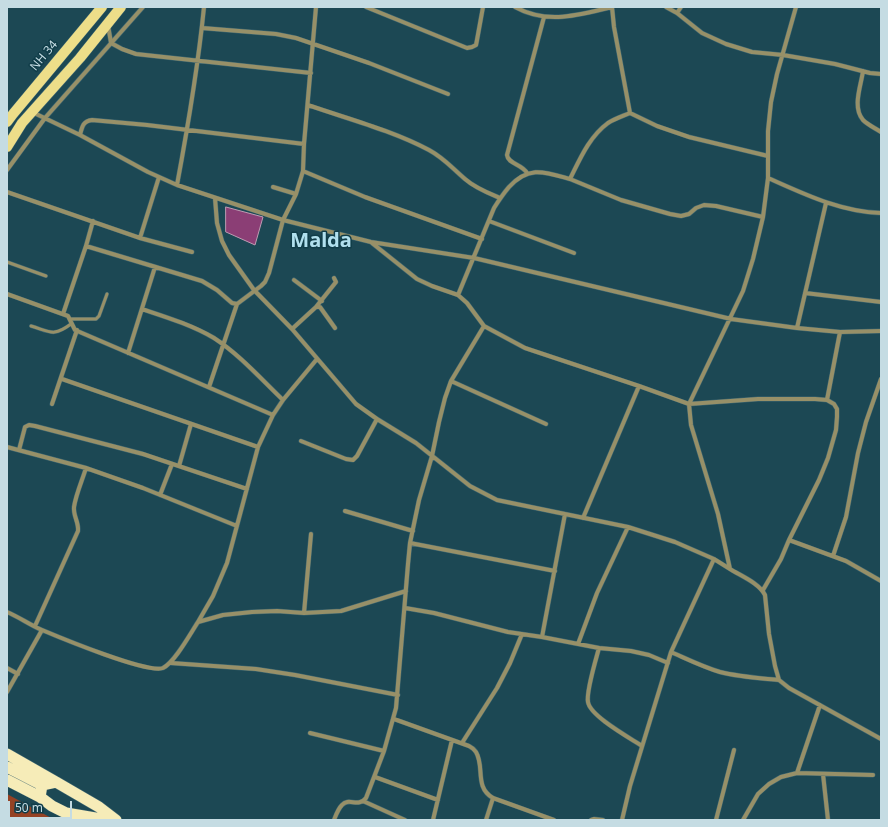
<!DOCTYPE html>
<style>
body{margin:0}
#map{position:relative;width:888px;height:827px;overflow:hidden;background:#1c4854;font-family:"Noto Sans",sans-serif}
canvas{display:block}
.frame{position:absolute;inset:0;border:8px solid #c5dce3;pointer-events:none}
.scale{position:absolute;left:8px;top:801px;width:64px;height:18px;box-sizing:border-box;border:2px solid #c5dce3;border-top:0;padding-left:5px;font-size:12px;line-height:14px;white-space:nowrap;color:#c5dce3;-webkit-text-stroke:3px #103d49;paint-order:stroke}
</style>
<div id="map">
<canvas width="888" height="827"></canvas>
<div class="frame"></div>
<div class="scale">50 m</div>
</div>
<script>
const ctx = document.querySelector('canvas').getContext('2d');
ctx.lineJoin = 'round';
function paint(path, color) { ctx.fillStyle = color; ctx.fill(path, 'evenodd'); }
function stroke(path, color, width, dash) { ctx.strokeStyle = color; ctx.lineWidth = width; ctx.lineCap = dash ? 'butt' : 'round'; ctx.setLineDash(dash || []); ctx.stroke(path); }
function drawText(font, color, halo, rows, align = 'center') {
  ctx.font = font + ' "Noto Sans",sans-serif'; ctx.lineWidth = 3; ctx.setLineDash([]); ctx.textBaseline = 'middle'; ctx.strokeStyle = halo; ctx.fillStyle = color; for (const [text, x, y, turn = 0] of rows) {
    ctx.save(); ctx.translate(x, y); ctx.rotate((+turn || 0) * Math.PI / 180); ctx.textAlign = isNaN(turn) ? turn : align; if (halo) ctx.strokeText(text, 0, 0); ctx.fillText(text, 0, 0); ctx.restore();
  }
}
const green = new Path2D(`
 M7 794 55 820H7Z`);
const building = new Path2D(`
 M226 207 263 217 255 245 226 232Z`);
const service = new Path2D(`
 M7 262 46 276
 M70 319H96L99 316 107 294
 M31 326C51 332 53 337 71 324`);
const minor = new Path2D(`
 M366 7 467 48 472 47 476 45 477 40 483 7
 M515 7C548 25 578 15 612 7L614 27 630 113 657 126 689 137 768 156
 M666 7 677 13 702 33 726 44 752 52 783 55 835 64 870 73 881 74
 M796 7 777 74 771 102 768 131V178C804 194 841 212 881 213
 M677 13 681 7
 M108 25 111 43 122 49 136 54 311 73
 M202 28 276 34 296 38 369 63 448 94
 M863 71C861 86 852 107 863 120 868 125 875 128 881 132
 M308 105C348 119 391 130 429 150 444 158 452 168 465 179 475 188 488 193 500 198
 M32 112 80 135 148 172 177 185 283 220 371 242 474 258 731 319 797 328 840 332 827 400 834 404 837 409V417L836 430 828 458 819 480 789 540 781 559 763 590
 M630 113C623 116 614 119 608 123 589 137 580 159 570 179 545 172 529 165 509 187 503 194 499 200 494 208L458 295 467 303 484 326 525 348 639 386 689 404 758 399H815L827 400
 M80 135C82 127 83 121 92 120L147 125 304 144 316 7
 M7 170 45 118 143 7
 M303 171 365 197 482 239
 M527 173C522 164 508 164 507 155L544 17
 M768 178 763 217 753 259 743 291 689 404 691 425 718 514 730 569C741 576 759 583 765 595L769 634 775 666 779 680 789 688 881 739
 M570 179 621 200 670 214 681 216 689 214 696 208 704 205 716 206 763 217
 M177 185C188 126 198 67 204 7
 M273 187 296 194
 M7 192 140 238 192 252
 M215 198 217 223 222 241 229 255 254 290 292 329 356 404 377 419 416 443 470 486 497 500 628 527 675 542 714 559 730 569
 M489 221 574 253
 M140 238 159 177
 M372 243 417 279 432 286 458 295
 M86 246 202 281 217 290 232 303 237 304 261 286 265 282 269 273 283 220 296 194 303 171 304 144
 M294 280 322 301
 M805 293 881 302
 M7 294 68 316 75 330 273 415 283 400 317 359
 M316 307 336 282 334 278
 M142 309C166 317 192 325 214 338 240 355 261 379 283 400
 M63 314 86 246 93 221
 M797 328 826 203
 M292 329 316 307H320L335 328
 M840 332 881 331
 M128 353 155 267
 M62 379 258 447
 M451 381 546 424
 M209 387 237 304
 M52 404 77 330
 M301 441 346 459 353 460 357 456 377 419
 M7 447 86 468 143 488 237 526
 M19 450 25 427 29 425 35 426 143 454 247 489
 M179 466 191 424
 M160 495 172 464
 M345 511 413 531
 M583 518 639 386
 M789 540 846 561 881 581
 M410 543 555 571
 M833 556 846 517 858 453 866 422 881 379
 M405 608 434 613 508 632 542 637 599 648 631 651 649 655 668 663
 M7 612C19 617 30 625 42 630 61 638 148 674 163 668 175 662 190 634 198 622L223 615 252 612 277 611 304 613 341 611 406 591
 M304 613 311 534
 M198 622 213 596 227 563 258 447 273 415
 M35 626 78 531C79 522 73 516 74 507 76 494 82 481 86 468
 M542 637 565 514
 M578 644 597 593 628 527
 M599 648C596 659 586 692 588 702 590 716 630 738 642 746
 M671 652C687 659 703 667 720 672 740 677 759 678 779 680
 M171 663 256 669 295 675 398 695
 M7 668 18 674
 M7 692 42 630
 M394 719 469 746C471 747 474 749 476 752 485 767 474 787 493 798L554 820
 M310 733 384 751
 M462 743 497 688 510 663 522 634
 M797 773 820 705
 M823 774 828 820
 M375 777 438 800
 M363 801 405 820
 M334 820C336 815 338 809 342 805 349 797 358 808 366 798L384 751 396 708 408 564 410 543 419 500 432 456 439 422 445 398 451 381 484 326
 M433 820 452 740
 M486 820 493 798
 M591 820 594 819 603 820
 M622 820 630 786 671 652 714 559
 M716 820 734 750
 M743 820 758 794 769 784 781 777 797 773 873 775`);
const primary = new Path2D(`
 M7 122 13 114 102 7
 M7 147 22 123 80 58 121 7`);
const trunk = new Path2D(`
 M7 754 56 782
 M7 767 42 785 56 782 99 807 116 820
 M7 780 40 797
 M42 785 40 797 52 806 66 813 107 820`);
const streetNames = [
 ["NH 34",44,56,-50]
];
const townNames = [
 ["Malda",321,241]
];
paint(green, '#954224');
paint(building, '#8b3e75');
stroke(building, '#bf9cb3', 1);
stroke(service, '#3e6671', 4);
stroke(minor, '#3e6671', 5);
stroke(primary, '#3e6671', 11);
stroke(trunk, '#3e6671', 12);
stroke(service, '#979068', 3);
stroke(minor, '#979068', 4);
stroke(primary, '#edde89', 10);
stroke(trunk, '#f6ecb8', 11);
drawText('12px', '#c5dce3', '#103d49', streetNames);
drawText('bold 20px', '#b1e0ee', '#103d49', townNames);
</script>
